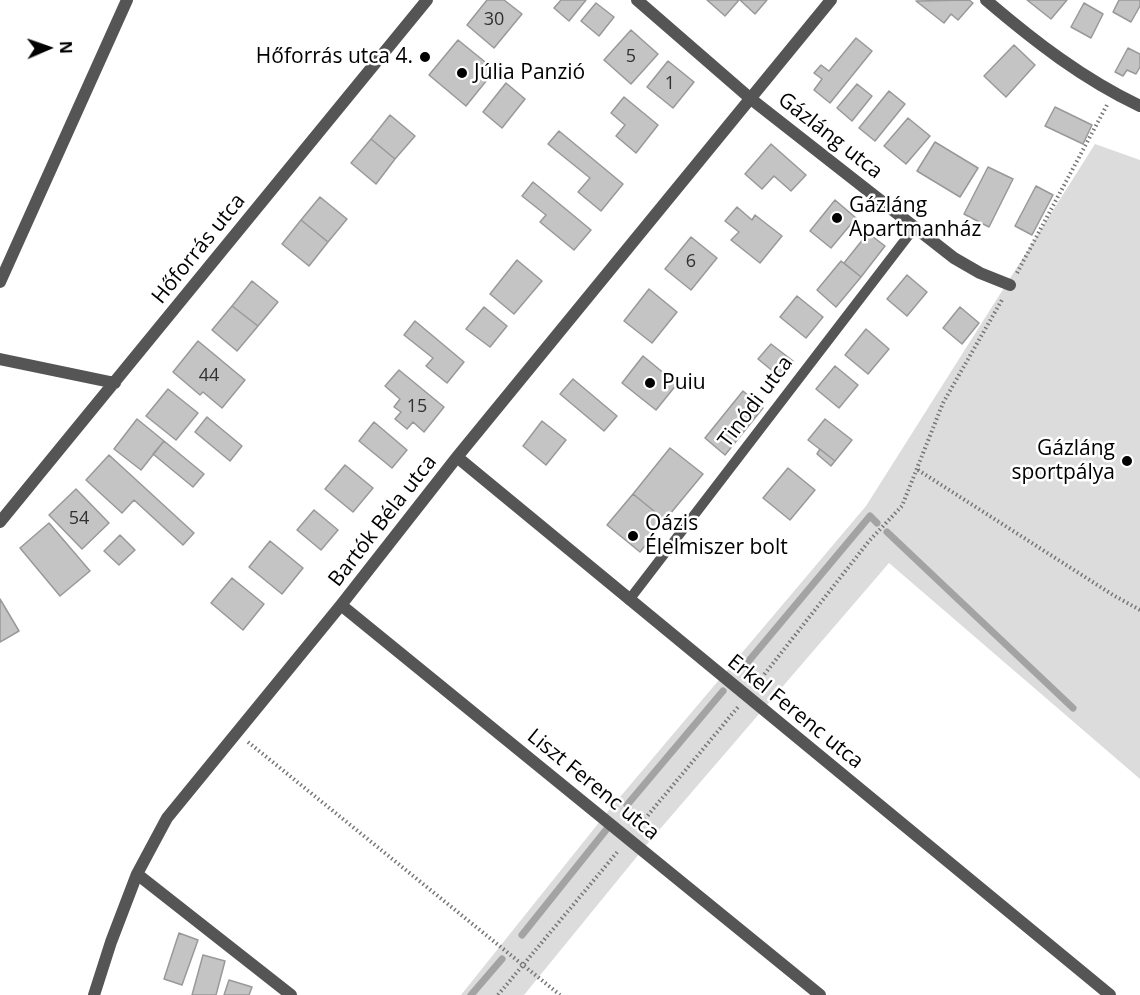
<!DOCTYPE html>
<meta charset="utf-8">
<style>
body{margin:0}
#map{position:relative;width:1140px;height:995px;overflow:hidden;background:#fff;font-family:"Open Sans",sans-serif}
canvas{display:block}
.north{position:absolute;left:18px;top:18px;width:60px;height:60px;-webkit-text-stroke:4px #fff;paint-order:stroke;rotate:88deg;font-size:16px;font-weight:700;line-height:24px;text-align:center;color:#000}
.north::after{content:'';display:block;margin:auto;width:21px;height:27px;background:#000;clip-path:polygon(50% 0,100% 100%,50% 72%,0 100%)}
</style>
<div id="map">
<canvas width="1140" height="995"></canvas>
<div class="north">N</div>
</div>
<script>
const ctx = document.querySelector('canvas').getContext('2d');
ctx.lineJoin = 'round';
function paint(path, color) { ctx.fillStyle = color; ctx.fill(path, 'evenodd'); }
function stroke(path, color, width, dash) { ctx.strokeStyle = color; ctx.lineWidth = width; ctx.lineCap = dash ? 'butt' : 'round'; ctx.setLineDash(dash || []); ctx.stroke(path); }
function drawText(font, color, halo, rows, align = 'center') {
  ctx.font = font + ' "Open Sans",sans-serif'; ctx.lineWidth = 5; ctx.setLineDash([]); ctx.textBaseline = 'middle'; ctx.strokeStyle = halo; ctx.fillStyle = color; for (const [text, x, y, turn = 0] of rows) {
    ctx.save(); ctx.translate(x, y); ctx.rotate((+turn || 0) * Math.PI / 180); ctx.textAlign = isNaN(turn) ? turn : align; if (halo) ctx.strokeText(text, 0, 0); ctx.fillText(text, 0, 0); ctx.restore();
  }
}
const green = new Path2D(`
 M1095 144 1140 160V779L889 563 648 843 524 995H461L609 810 866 506Z`);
const stream = new Path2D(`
 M887 532 1073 708
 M747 663 870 516 877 523
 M627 805 723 691
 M522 935 606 830
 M471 995 502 959`);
const building = new Path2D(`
 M487 0H504L522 14 494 48 467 25Z
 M561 0H586L569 21 554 8Z
 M707 0H739L725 16Z
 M740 0H767L755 14Z
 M969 0 973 3 958 20 951 14 944 23 916 1Z
 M1027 0H1067L1051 19Z
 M1119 0H1140V6L1131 22 1113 12Z
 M596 3 614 17 599 36 581 21Z
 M1084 3 1103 14 1091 38 1071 27Z
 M631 30 658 54 631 84 604 60Z
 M856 38 872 51 830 103 814 90 822 79 814 73 821 65 829 71Z
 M458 40 495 70 466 106 429 75Z
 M1014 45 1035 65 1006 97 984 76Z
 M1128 48 1140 54V67L1136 74 1127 70 1123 76 1115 72Z
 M668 61 694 82 673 108 647 87Z
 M506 83 525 99 502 128 483 112Z
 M857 84 872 96 852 121 837 108Z
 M889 91 905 104 875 141 859 128Z
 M624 97 658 125 636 153 616 136 625 125 611 113Z
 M1055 107 1092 125 1083 144 1045 126Z
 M390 115 415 136 395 159 371 139Z
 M908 118 930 136 906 164 884 146Z
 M559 131 623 184 601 211 578 192 590 178 548 144Z
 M371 139 395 159 376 184 351 163Z
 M935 142 978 168 960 197 917 171Z
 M771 144 806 175 791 191 774 176 762 189 745 174Z
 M988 167 1013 179 989 227 964 214Z
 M533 182 591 230 574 250 540 222 546 215 522 196Z
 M1036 186 1053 195 1032 235 1015 226Z
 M320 197 347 219 328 242 301 220Z
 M835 200 856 218 831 248 810 231Z
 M737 207 752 220 755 215 782 236 760 263 731 240 739 232 725 221Z
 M301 220 328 242 309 266 282 244Z
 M868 233 885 246 861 277 844 263Z
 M691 237 717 258 691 290 665 269Z
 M517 260 542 281 514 314 490 294Z
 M841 261 861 277 836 307 817 290Z
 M907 275 927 292 907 316 887 299Z
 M252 281 278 302 258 326 232 306Z
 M649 289 677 312 652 343 624 321Z
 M797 296 823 317 806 338 780 317Z
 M232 306 258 326 237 351 212 330Z
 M484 307 507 326 490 347 466 329Z
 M960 307 979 323 962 344 943 328Z
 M415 321 464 362 447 383 426 366 433 358 404 335Z
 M866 329 889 349 868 374 845 355Z
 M198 341 245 380 222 408 203 392 200 395 173 372Z
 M771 344 793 361 780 377 758 359Z
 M643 356 677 384 656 410 622 383Z
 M835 366 858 385 839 408 816 389Z
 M399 370 444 407 424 432 413 422 407 429 395 419 401 412 394 407 400 399 385 386Z
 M573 379 617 416 604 431 560 394Z
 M168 389 198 413 176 440 146 416Z
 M743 391 763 408 725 455 705 438Z
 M207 417 242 446 230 461 195 432Z
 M137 419 164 441 141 470 114 449Z
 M825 419 852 440 835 461 808 440Z
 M542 421 566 440 546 465 523 446Z
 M374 422 407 450 392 468 359 441Z
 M164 441 204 474 193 487 153 454Z
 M670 448 703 474 665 520 633 494Z
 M820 449 835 461 831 466 817 454Z
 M109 455 194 533 183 545 134 500 122 513 86 480Z
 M345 465 373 488 353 512 325 489Z
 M788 468 815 490 790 520 763 498Z
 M76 489 109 523 82 549 49 515Z
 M633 494 665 520 640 552 607 525Z
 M314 510 338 530 321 550 297 530Z
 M49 523 90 571 60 596 20 548Z
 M120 535 135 550 119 565 104 551Z
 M270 541 303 568 282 594 249 567Z
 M232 578 264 604 243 630 211 603Z
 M0 599 19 631 0 642Z
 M179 933 198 940 182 985 164 979Z
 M203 955 225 961 216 995H192Z
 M229 980 252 987 249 995H224Z`);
const path = new Path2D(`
 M1017 273 1107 105
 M918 470 1113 595 1140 610
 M756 685 869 541 902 506 943 403 1003 298
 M248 742 560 995
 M639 826 738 707
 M498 995 619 850`);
const service = new Path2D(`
 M629 600 915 227`);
const minor = new Path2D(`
 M637 0 751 99 954 258 980 273 1010 285
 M986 0C1034 41 1083 79 1140 106
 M0 282 127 0
 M0 359 115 383
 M457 457 1110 995
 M0 522 427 0
 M341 605 820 995
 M137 874 291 995
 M94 995 111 942 137 874 167 818 341 605 457 457 831 0`);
const markers = [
 [425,57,6,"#000"],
 [462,73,6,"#000"],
 [837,218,6,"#000"],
 [650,383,6,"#000"],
 [1127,461,6,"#000"],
 [633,536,6,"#000"]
];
const numberNames = [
 ["30",494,20],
 ["5",631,57],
 ["1",670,84],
 ["6",691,262],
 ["44",209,376],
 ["15",417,407],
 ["54",79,519]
];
const poiNames = [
 ["Hőforrás utca 4.",413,57,"right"],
 ["Júlia Panzió",474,73],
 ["Gázláng",849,206],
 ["Apartmanház",849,230],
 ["Puiu",662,383],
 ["Gázláng",1115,449,"right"],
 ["sportpálya",1115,473,"right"],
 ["Oázis",645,524],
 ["Élelmiszer bolt",645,548]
];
const streetNames = [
 ["Gázláng utca",830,136,38],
 ["Hőforrás utca",199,249,-51],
 ["Tinódi utca",756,402,-53],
 ["Bartók Béla utca",383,521,-52],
 ["Erkel Ferenc utca",795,712,39],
 ["Liszt Ferenc utca",593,785,39]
];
paint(green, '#dcdcdc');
stroke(stream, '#a3a3a3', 7);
paint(building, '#c4c4c4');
stroke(building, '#999', 1.5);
stroke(path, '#777', 4, [1.5, 3]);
stroke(service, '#555', 10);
stroke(minor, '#555', 12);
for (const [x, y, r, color] of markers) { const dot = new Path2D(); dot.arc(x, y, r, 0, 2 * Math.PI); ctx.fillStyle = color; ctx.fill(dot); stroke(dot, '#fff', 2); }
drawText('18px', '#313131', null, numberNames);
drawText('21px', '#000', '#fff', poiNames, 'left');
drawText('21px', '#000', '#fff', streetNames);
</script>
